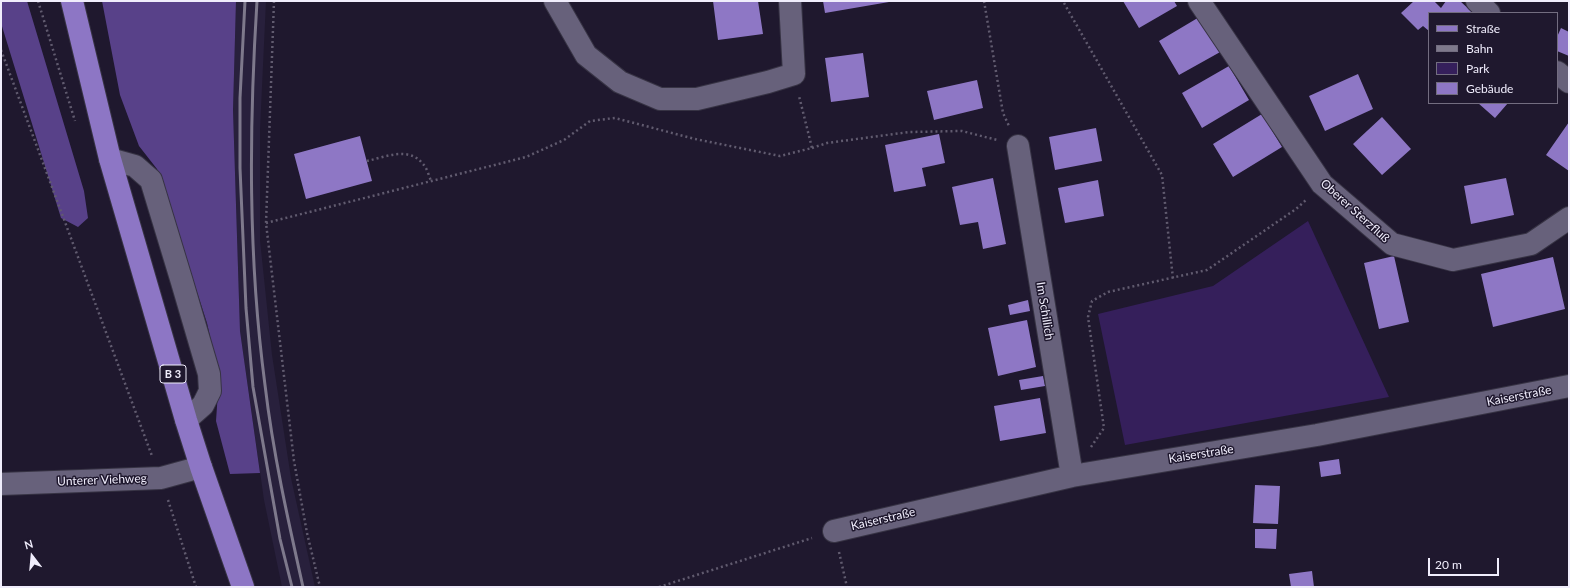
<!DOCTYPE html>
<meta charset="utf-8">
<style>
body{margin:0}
#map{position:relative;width:1570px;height:588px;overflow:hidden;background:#1f182e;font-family:Lato,sans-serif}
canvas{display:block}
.frame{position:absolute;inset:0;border:2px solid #f0edfc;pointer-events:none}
.legend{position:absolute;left:1428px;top:12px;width:130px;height:92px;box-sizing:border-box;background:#1f182e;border:1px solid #736d80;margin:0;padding:5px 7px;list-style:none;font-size:12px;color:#f0edfc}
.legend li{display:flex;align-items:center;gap:8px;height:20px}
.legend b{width:20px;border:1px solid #736d80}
.north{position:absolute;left:12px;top:536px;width:40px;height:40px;-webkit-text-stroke:3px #1f182e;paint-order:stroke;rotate:344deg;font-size:11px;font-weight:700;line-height:16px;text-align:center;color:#f0edfc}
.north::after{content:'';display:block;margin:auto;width:14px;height:18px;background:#f0edfc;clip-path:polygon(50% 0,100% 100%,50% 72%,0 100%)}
.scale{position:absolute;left:1428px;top:558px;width:71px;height:18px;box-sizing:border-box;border:2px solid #f0edfc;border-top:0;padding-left:5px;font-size:12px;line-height:14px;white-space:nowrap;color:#f0edfc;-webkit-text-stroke:3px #1f182e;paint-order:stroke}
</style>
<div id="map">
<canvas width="1570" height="588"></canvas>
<div class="frame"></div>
<ul class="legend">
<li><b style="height:5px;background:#8d76c5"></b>Straße</li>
<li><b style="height:5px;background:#7e798c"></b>Bahn</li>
<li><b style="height:11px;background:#351f5b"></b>Park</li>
<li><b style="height:11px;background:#8e77c5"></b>Gebäude</li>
</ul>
<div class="north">N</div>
<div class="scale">20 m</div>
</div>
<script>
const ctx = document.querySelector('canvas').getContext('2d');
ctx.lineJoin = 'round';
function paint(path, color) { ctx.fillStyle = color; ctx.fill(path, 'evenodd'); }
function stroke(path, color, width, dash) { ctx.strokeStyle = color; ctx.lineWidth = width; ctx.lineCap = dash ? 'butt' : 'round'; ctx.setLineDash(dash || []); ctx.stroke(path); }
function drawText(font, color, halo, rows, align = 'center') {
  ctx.font = font + ' Lato,sans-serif'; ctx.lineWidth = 3; ctx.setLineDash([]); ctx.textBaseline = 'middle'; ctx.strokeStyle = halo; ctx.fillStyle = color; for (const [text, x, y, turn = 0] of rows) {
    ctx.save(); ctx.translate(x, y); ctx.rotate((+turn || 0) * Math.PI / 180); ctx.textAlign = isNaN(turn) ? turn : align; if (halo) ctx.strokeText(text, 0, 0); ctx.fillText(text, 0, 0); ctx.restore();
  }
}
const built = new Path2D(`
 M236 1H266L260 130V240L272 355 291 478 315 587H282L264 500 240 331 233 110Z`);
const green = new Path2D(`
 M1308 221 1389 397 1125 445 1098 314 1213 286Z`);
const forest = new Path2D(`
 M1 1H27L84 191 88 218 78 227 61 218 1 23Z
 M102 1H236L233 110 240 331 260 473 230 474 216 421 219 377 207 323 157 169 139 146 120 95Z`);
const building = new Path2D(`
 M713 1H758L763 34 718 40Z
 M823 1H889V2L825 13Z
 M1123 1H1174L1177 6 1139 28Z
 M1414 1H1434L1441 8 1446 1H1460L1473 13H1429V31L1423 26 1418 30 1401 13Z
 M1201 16 1222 51 1179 75 1159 41Z
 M1561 28 1569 32V56L1557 51V37Z
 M863 53 869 97 831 102 825 58Z
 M1229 66 1249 100 1202 128 1182 93Z
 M1358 74 1373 109 1325 131 1309 96Z
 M977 80 983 108 934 120 927 91Z
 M1478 103H1508L1495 118Z
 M1262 114 1282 147 1233 177 1213 144Z
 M1382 117 1411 149 1382 175 1353 144Z
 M1569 122V171L1546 155Z
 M1096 128 1102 161 1055 170 1049 137Z
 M939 134 945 163 922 168 926 186 894 192 885 145Z
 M360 136 372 181 306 199 294 154Z
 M993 178 1006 244 983 249 978 222 960 225 952 187Z
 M1506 178 1514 215 1471 224 1464 186Z
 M1098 180 1104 216 1065 223 1058 188Z
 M1394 256 1409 322 1379 329 1364 263Z
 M1553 257 1565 309 1493 327 1481 274Z
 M1028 300 1030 311 1010 315 1008 305Z
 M1027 320 1036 367 998 376 988 328Z
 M1043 376 1045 386 1021 390 1019 380Z
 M1040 398 1046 433 1000 441 994 406Z
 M1339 459 1341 474 1321 477 1319 462Z
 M1255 485 1280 486 1278 524 1253 523Z
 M1255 529H1277L1276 549 1255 548Z
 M1312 571 1314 587H1291L1289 574Z`);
const path = new Path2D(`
 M38 1 75 121
 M274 1 266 223 294 461 307 533 320 587
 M984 1 1003 113 1009 126
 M1064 3 1162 175 1173 279
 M1 50 152 456
 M812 148 827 143 909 132 962 131 997 140
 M367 161C385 157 409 146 423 164 427 168 429 176 431 181
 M266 223 526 157 564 140 590 121 615 118 695 139 780 156 812 148 799 96
 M1091 447 1104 428 1088 317 1092 301 1108 292 1207 270 1296 209 1306 200
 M168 500 196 587
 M839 552 847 587
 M659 587 812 538`);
const minor = new Path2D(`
 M555 1 586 55 620 82 660 99H697L768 82 794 74 790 1
 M1199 1 1322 184 1392 244 1453 260 1531 244 1569 218
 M1477 1 1489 13
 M1557 72 1569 82
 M1018 146 1072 476
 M110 159 135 166 151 180 182 282 209 374 210 391 203 405 186 420
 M1 484 161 478 201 467
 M834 531 1072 476 1317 435 1569 386`);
const major = new Path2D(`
 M72 1 110 159 186 420 201 467 243 587`);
const rail = new Path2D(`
 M245 1 240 98V168L246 308 253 387 280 539 292 587
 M257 1C249 129 248 257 265 385 273 453 288 520 303 587`);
const shields = [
 [173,374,26]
];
const shieldNames = [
 ["B 3",173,374]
];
const streetNames = [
 ["Oberer Sterzfluß",1355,211,42],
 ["Im Schillich",1045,311,81],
 ["Kaiserstraße",1519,396,-11],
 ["Kaiserstraße",1201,454,-9],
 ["Unterer Viehweg",102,480,-2],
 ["Kaiserstraße",883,519,-13]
];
paint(built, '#28203c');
paint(green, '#351f5b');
paint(forest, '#584189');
paint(building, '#8e77c5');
stroke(minor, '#373344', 24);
stroke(major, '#373344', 24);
stroke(path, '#615b6f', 2.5, [2, 3]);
stroke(minor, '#67617b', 22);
stroke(major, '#8d76c5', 22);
stroke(rail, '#7e798c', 3);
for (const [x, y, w] of shields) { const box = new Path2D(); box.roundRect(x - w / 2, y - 9, w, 18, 3); ctx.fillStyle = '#1f182e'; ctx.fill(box); stroke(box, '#f0edfc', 1); }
drawText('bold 11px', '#f0edfc', null, shieldNames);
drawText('12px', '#f0edfc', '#1f182e', streetNames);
</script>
